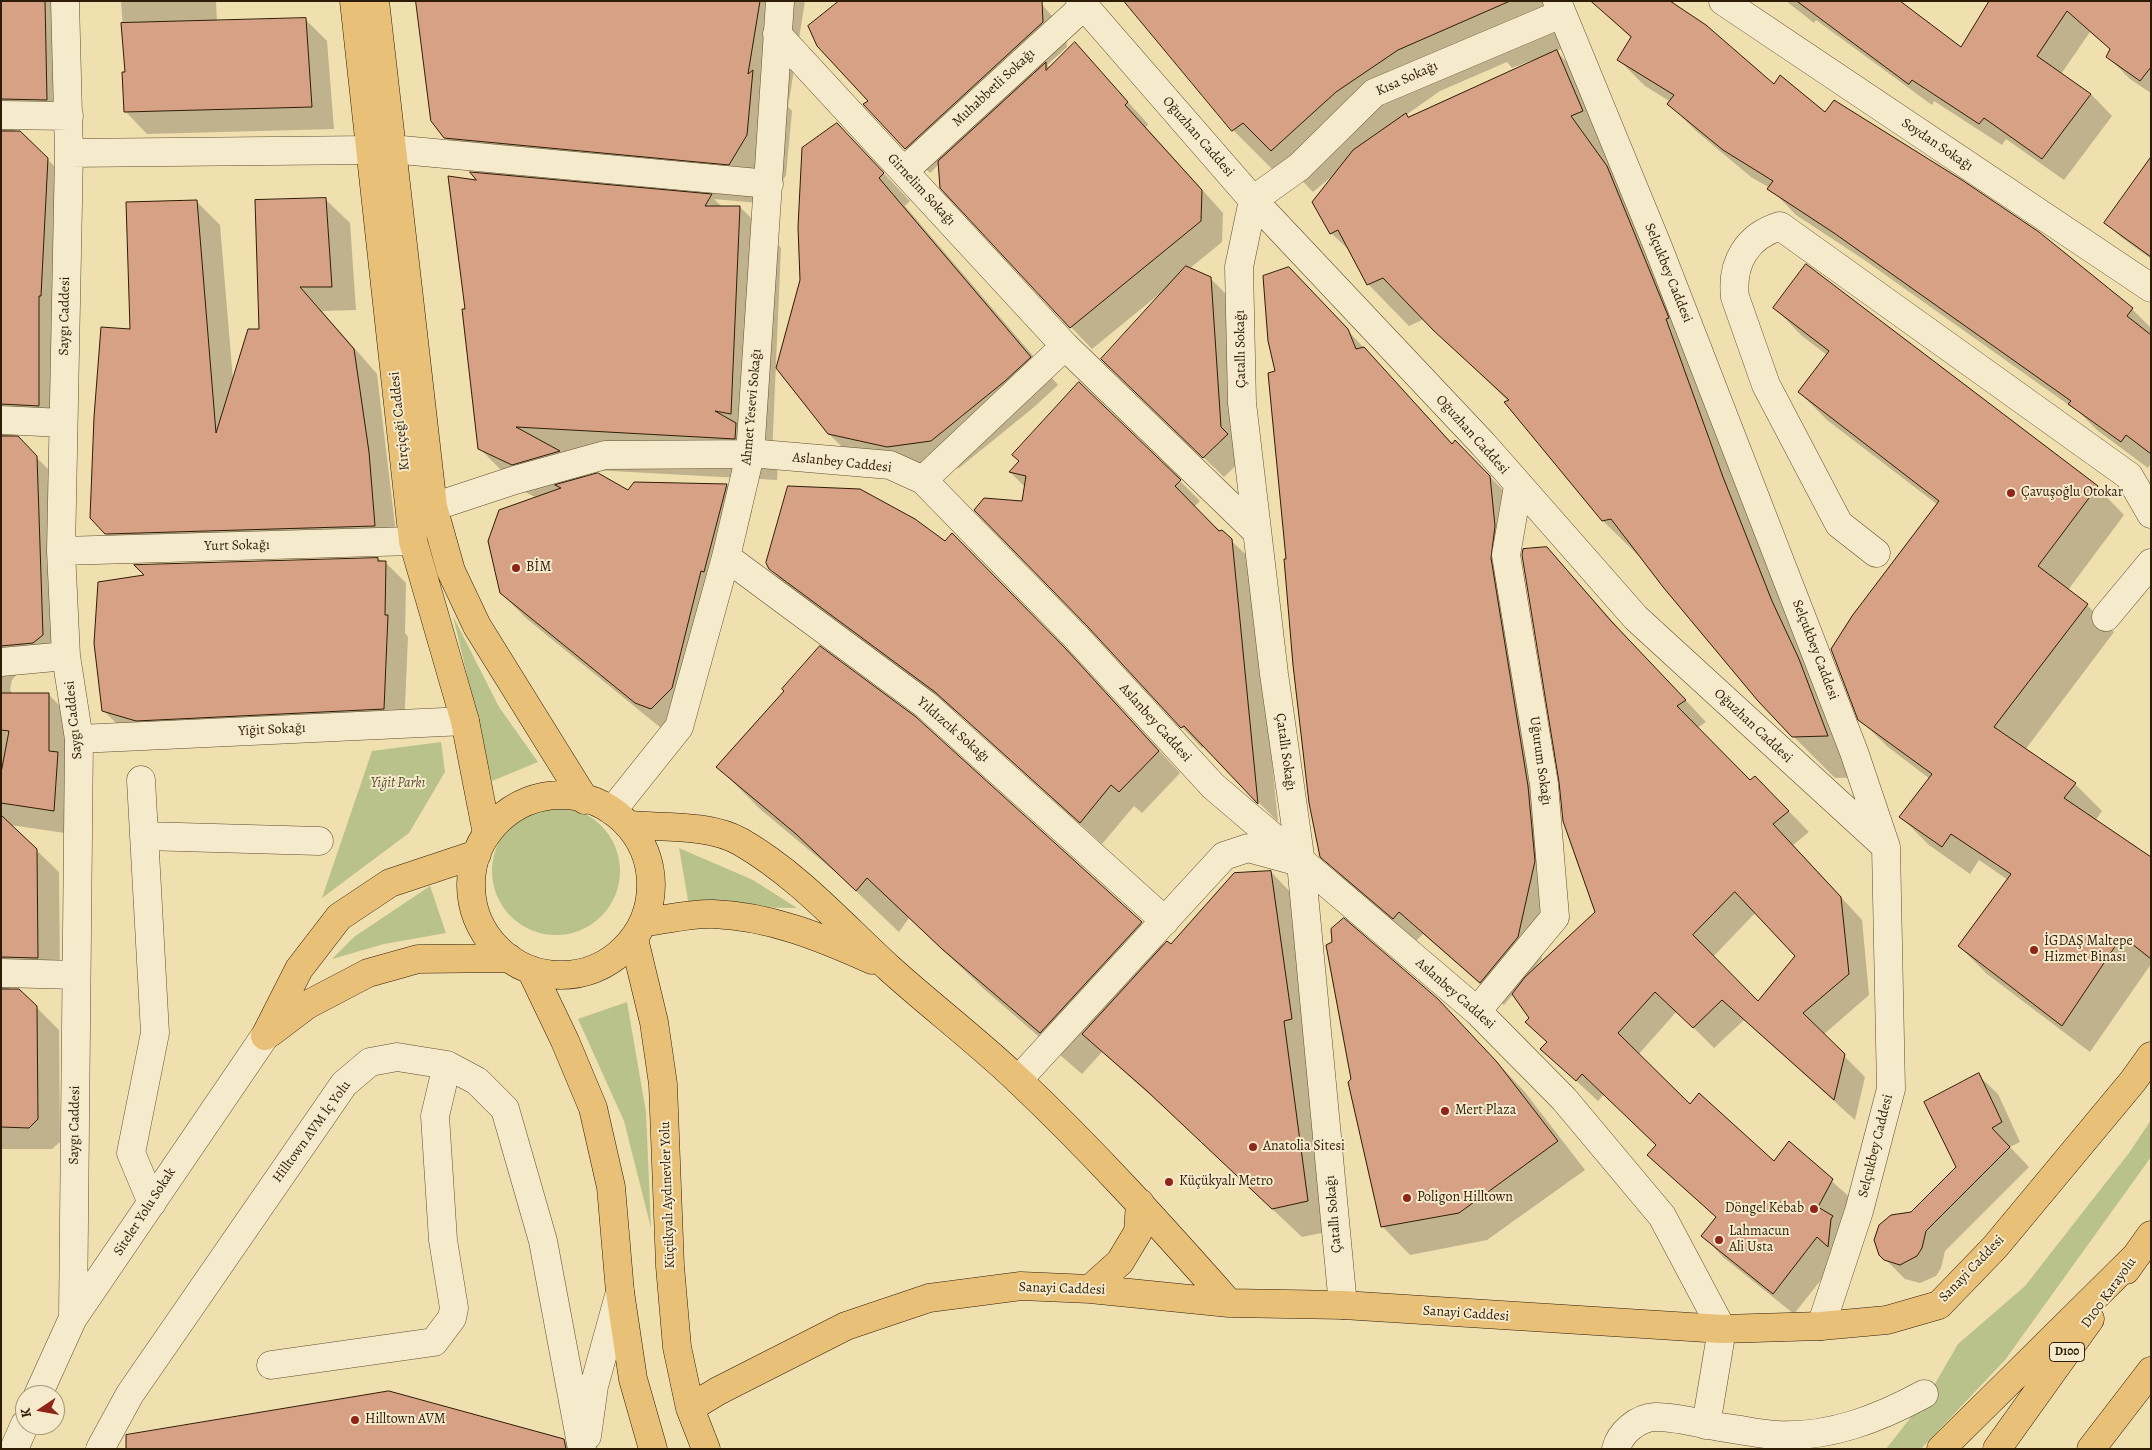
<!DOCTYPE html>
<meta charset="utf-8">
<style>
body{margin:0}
#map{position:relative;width:2152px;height:1450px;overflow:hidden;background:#f0dfaf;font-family:Alegreya,serif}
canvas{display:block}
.frame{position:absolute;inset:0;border:2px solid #2f1c06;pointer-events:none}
.north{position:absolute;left:15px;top:1385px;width:50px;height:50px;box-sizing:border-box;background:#f5eacb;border:1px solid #a6987c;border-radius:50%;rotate:258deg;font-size:14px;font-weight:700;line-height:20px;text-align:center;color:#2f1c06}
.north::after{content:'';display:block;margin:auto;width:18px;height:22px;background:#8f2418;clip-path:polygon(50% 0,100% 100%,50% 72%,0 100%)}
</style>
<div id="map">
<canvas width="2152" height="1450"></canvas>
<div class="frame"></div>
<div class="north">K</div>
</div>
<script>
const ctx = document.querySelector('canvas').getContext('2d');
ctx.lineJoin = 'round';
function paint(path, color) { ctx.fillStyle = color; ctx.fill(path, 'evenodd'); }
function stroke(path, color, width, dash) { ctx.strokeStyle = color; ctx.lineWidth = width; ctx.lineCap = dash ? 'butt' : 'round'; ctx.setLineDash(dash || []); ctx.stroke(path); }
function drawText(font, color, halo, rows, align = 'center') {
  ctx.font = font + ' Alegreya,serif'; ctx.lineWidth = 4; ctx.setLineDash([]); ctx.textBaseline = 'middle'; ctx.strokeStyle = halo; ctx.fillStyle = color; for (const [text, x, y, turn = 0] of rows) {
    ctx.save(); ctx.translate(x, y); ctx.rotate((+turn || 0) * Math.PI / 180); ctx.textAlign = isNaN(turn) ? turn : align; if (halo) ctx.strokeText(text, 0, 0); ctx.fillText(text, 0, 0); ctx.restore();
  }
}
const green = new Path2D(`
 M453 616 499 707 538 762 492 781Z
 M441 742 445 772 409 833 322 898 372 751Z
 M492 871a64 64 0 1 1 128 0a64 64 0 1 1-128 0Z
 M679 848 753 880 797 908 689 906Z
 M430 886 446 933 384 944 332 959 354 937Z
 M627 1002 646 1112 651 1228 624 1121 578 1019Z
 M2151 1120V1157L2005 1360 1921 1449H1886L1929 1394 1958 1344 2025 1286 2129 1153Z`);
const shadow = new Path2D(`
 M1 1H69L71 124 16 128 14 132 47 159 72 184 64 431 15 434 13 437 17 438 61 482 67 660 17 674 12 680 10 689 12 694H48L73 719 79 835 10 825 59 872 60 980 10 987 9 989 36 1007 59 1030 60 1142 52 1149H1Z
 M121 1H216L217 22 305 19 327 41 334 129 147 134 125 111 126 73Z
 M417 1H805L788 107 792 111 786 175 769 204 714 199 722 207H740L781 248 772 455 778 465 777 480 575 469 585 478 628 491 727 485 752 511 729 597 726 595 697 714 677 734 661 728 527 619 501 593 537 498 521 490 479 448 466 311 478 182 482 174 445 137Z
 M1039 1 1066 32 1067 47 1047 65 1050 68 1075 44 1148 124 1146 127 1223 213 1222 242 1189 269 1210 278 1231 299 1247 455 1224 477 1122 379 1163 291 1092 349 1071 327 939 164 930 173 906 148Z
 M1125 1H1552L1576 43 1556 51 1598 94 1869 777 1835 778 1793 736 1645 562 1603 521 1509 402 1424 319 1409 326 1368 284 1352 253 1331 233 1337 172 1313 192 1285 163 1274 171 1233 130ZM1533 60V62L1409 118 1406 115 1440 91 1507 62 1512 68Z
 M1786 1H1898L1961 49 2023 1H2151V93L2130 79 2108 57 2111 50 2090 32 2061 74 2091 94 2112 116 2064 180 2006 139 2002 145 1934 101 1932 105 1816 20 1814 23Z
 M1602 10 1774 86 2038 233 2132 309 2151 328V463L2148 468 2097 430 2080 413 1863 259 1796 215 1770 188 1751 177 1696 131 1669 104 1671 102 1645 86 1619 60 1632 39Z
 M837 124 910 201 905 206 1058 385 1033 408 959 468 916 474 857 462 829 434 802 280Z
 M2151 160V259L2121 237 2106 222Z
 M325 199 350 223 356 310 322 311 377 374 398 550 131 558 106 533 131 330 196 201 220 225 233 380Z
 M1312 292 1453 444 1455 442 1513 500 1557 885 1541 960 1534 968 1596 913 1547 548 1632 643 1706 722 1697 728 1750 781 1776 798 1809 832 1793 845 1862 920 1869 995 1823 1035 1865 1077 1855 1120 1744 1020 1714 1048 1677 1011 1638 1055 1691 1105 1774 1163 1789 1143 1854 1201 1839 1257 1794 1314 1723 1257 1703 1236 1717 1218 1649 1155 1657 1146 1604 1094 1598 1101 1542 1049 1548 1043 1527 1022 1531 1018 1513 994 1504 1005 1423 934 1416 941 1345 880 1322 856 1288 560 1276 372ZM1756 912 1797 956 1758 1002 1713 957Z
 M1775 308 2097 487 2124 515 2068 590 2087 605 2114 632 2025 750 2075 784 2102 811 2095 821 2151 859V964L2090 1052 1987 974 1959 946 2008 880 1979 860 1970 874 1929 845 1901 817 1930 779 1888 747 1859 719 1938 505 1827 420 1799 392 1827 355 1802 336Z
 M1010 472 1180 481 1200 501 1194 507 1252 560 1278 822 1204 746 1202 748 1182 727 1089 626 1023 503 1025 487Z
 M945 543 974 556 1087 672 1180 773 1142 813 1134 806 1102 844 959 714 792 591 770 569Z
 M378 559 385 562 406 583 405 633 408 637 404 729 124 731 103 710Z
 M915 718 1165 946H1171L1271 872 1299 901 1336 1230 1302 1237 1177 1119 1102 1052 1082 1074 985 990 909 918 899 932 839 875 760 809 718 767Z
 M1333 943 1438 1000 1524 1091 1585 1170 1487 1240 1410 1255 1382 1226 1353 1079Z
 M1978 1075 1998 1094 2020 1142 2010 1147 2029 1167 1945 1251 1941 1268 1936 1276 1920 1283 1905 1279 1880 1254 1911 1213 1957 1167Z
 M564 1440 572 1449H136Z`);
const building = new Path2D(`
 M1 1H45L47 100 1 99Z
 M416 1H760L748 74 753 70 747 135 729 165 444 138 431 121Z
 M839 1H1042L1043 22 905 149 863 104 868 101 817 46 808 26Z
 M1124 1H1510L1398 50 1336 92 1271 151 1243 123 1232 131Z
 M1591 1H1670L1706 25 1774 84 1780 75 1825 112 1834 100 1962 180 2039 232 2133 308 2127 316 2151 335V454L2126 435 2121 442 2068 404 2071 401 1834 233 1767 189 1773 181 1723 150 1667 104 1674 95 1617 60 1631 37Z
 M1797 1H1900L1961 47 1989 1H2151V67L2140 81 2106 57 2110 49 2067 11 2037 56 2091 94 2042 159 1984 118 1979 124 1912 80 1909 84Z
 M306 18 312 107 124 112 122 72H125L121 23Z
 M1075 42 1128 102 1125 105 1202 190 1201 221 1070 328 940 188 938 161 1046 62V70Z
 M1557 50 1583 111 1571 116 1607 166 1669 318 1666 319 1723 477 1772 601 1799 659 1828 736 1792 737 1758 701 1663 587 1611 519 1602 521 1504 402 1509 400 1434 331 1383 278 1367 285 1338 230 1330 234 1312 202 1353 150 1406 113 1408 117Z
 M837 123 884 173 879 178 1031 357 1005 381 931 441 887 447 828 434 776 368 800 280 798 227 802 148Z
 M1 131H20L48 158 41 296H39V406L1 404Z
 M2151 157V257L2104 223Z
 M470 172 712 194 705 206H740L731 414 715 411 736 423 735 439 516 427 560 451 512 465 478 449 462 309H465L448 176 476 180Z
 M326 198 332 287H300L354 349 369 452 375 526 105 534 90 518 94 417 101 327 130 329 126 202 197 200 216 433 248 329H259L255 200Z
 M1806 264 2098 486 2038 566 2088 604 1994 727 2076 783 2064 798 2151 857V959L2122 936 2062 1026 1958 946 2011 874 1951 834 1942 847 1899 817 1932 774 1858 720 1831 649 1852 616 1939 501 1798 392 1829 351 1773 308Z
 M1186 266 1211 277 1221 427 1228 434 1203 458 1101 359Z
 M1289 267 1348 329 1356 349 1364 347 1452 444 1455 440 1490 476 1495 526 1491 558 1528 786 1535 861 1518 937 1480 983 1399 912 1393 919 1320 857 1309 803 1293 665 1284 559H1286L1268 373 1275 371 1268 341 1263 276Z
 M1079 382 1181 480 1175 486 1219 531 1222 530 1232 539 1258 804 1184 726 1181 728 1088 627 974 510 984 498 1022 501 1026 476 1009 472 1019 461 1012 455Z
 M1 436H18L37 456 43 635 33 643 1 646Z
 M598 473 628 490 634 482 727 484 704 572 701 571 672 688 651 709 635 703 500 593 488 541 499 510 561 488 555 485Z
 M788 486 860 489 915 519 945 541 952 533 1066 649 1159 751 1119 792 1111 785 1080 823 935 692 769 569 766 563Z
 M1547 547 1611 621 1686 700 1677 706 1750 780 1755 776 1789 811 1773 824 1841 897 1849 974 1803 1013 1845 1054 1834 1100 1722 1000 1693 1028 1655 992 1618 1033 1690 1104 1699 1093 1774 1161 1789 1141 1833 1179 1818 1207 1833 1216 1831 1219 1828 1247 1817 1237 1773 1294 1701 1236 1716 1217 1647 1155 1656 1145 1582 1074 1576 1081 1540 1049 1547 1042 1525 1022 1529 1018 1512 994 1525 977 1595 912 1563 821 1559 782 1522 555 1523 549ZM1735 892 1795 956 1758 1001 1693 935Z
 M378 558V561H386L385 615H388L384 709 136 721 102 711 94 643 98 582 144 575 134 565Z
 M820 646 916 717 1142 922 1040 1033 942 949 867 878 856 891 796 834 716 767 784 691 782 689Z
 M1 693H49V751L58 752 54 811 1 803V773L9 731 1 730Z
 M1 815 37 849 38 958 1 957Z
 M1271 871 1292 1019 1284 1021 1308 1201 1272 1209 1147 1091 1082 1034 1167 941 1171 944 1234 873Z
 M1344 918 1438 999 1497 1062 1558 1141 1459 1213 1381 1227 1348 1082 1351 1079 1326 945 1332 942 1331 929Z
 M1 989H19L37 1006 38 1119 29 1128 1 1127Z
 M1979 1073 2002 1122 1992 1128 2010 1147 1926 1231 1922 1248 1917 1256 1900 1265 1884 1260 1879 1255 1874 1240 1879 1225 1891 1215 1911 1212 1956 1167 1924 1102Z
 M389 1391 564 1439 566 1449H126V1435Z`);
const minor = new Path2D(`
 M65 1 69 153 61 551 66 656 79 739 73 1318
 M1080 1 1253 200 1483 444 1636 618 1885 846
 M1557 1 1658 247 1854 752 1886 847 1891 1089 1859 1211 1821 1326
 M1723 1 2151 288
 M777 34 1065 346
 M1 115 69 116
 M391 149 769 184
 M69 153 370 150
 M904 171 1084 6
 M1 420 63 423
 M923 480 1065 346 1256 531
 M433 507 515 480 605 455 761 454 890 465 923 480 1077 638 1213 786 1477 1011 1564 1099 1662 1216 1722 1329 1706 1425
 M61 551 413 541
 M1876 553 1839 524 1766 385 1735 297C1731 263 1747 236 1780 226L2129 476 2151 514
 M726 557 926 705 1165 921
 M2106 617 2151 563
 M1 662 66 656
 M79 739 465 721
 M141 780 155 1033 131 1153 152 1203
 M612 811 679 727 726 557 750 455 780 1
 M144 836 319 841
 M1 973 76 975
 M1477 1011 1555 917 1544 784 1506 555 1518 486
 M1018 1080 1224 856 1248 848 1292 860
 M1343 1305 1301 863 1274 674 1242 403 1239 267 1253 200 1299 167 1374 93 1561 14
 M271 1365 434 1342 452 1318 454 1308 443 1240 435 1116 447 1065
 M38 1395 73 1318 265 1036
 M587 1436 594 1386 620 1292
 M14 1449 25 1424
 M100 1449 130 1394 344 1084 370 1062 397 1057 447 1065 477 1081 505 1109 543 1241 582 1449
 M1616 1449C1620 1433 1637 1418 1655 1417 1674 1416 1706 1425 1726 1428 1743 1430 1759 1434 1776 1435 1829 1438 1878 1419 1924 1394`);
const major = new Path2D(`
 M354 1 413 541 465 721 487 834
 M375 1 433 507 451 571 477 626 585 800
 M471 885a90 90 0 1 1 180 0a90 90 0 1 1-180 0Z
 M629 825C664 828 709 824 741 842 798 875 841 924 889 968 931 1006 976 1040 1017 1079 1092 1150 1161 1226 1229 1303
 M644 922C666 920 690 913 713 914 769 916 821 937 872 960
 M634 939 654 1022 663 1084 670 1266 677 1347 690 1408 706 1449
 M531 970 565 1041 593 1108 611 1187 620 1292 633 1379 653 1449
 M270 1033 307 1005 368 973 418 959 509 958
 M265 1036 299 969 339 917 390 883 477 854
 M1090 1289 1120 1262 1138 1232 1140 1203
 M690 1408 718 1391 846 1326 929 1298 1021 1286 1090 1289 1229 1303 1343 1305 1722 1329 1821 1326 1887 1320 1939 1305 1995 1247 2133 1081 2151 1056`);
const highway = new Path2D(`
 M2126 1270 2151 1235
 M1941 1449 2137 1255
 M1997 1449 2090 1319
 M2091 1449 2151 1371`);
const markers = [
 [2011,493,5,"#8f2418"],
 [516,568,5,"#8f2418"],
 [2034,950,5,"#8f2418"],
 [1445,1111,5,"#8f2418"],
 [1253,1147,5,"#8f2418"],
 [1169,1182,5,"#8f2418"],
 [1407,1198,5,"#8f2418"],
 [1814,1209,5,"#8f2418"],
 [1719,1240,5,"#8f2418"],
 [355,1420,5,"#8f2418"]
];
const shields = [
 [2067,1352,35]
];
const shieldNames = [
 ["D100",2067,1352]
];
const streetNames = [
 ["Kısa Sokağı",1407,79,-24],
 ["Muhabbetli Sokağı",994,88,-43],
 ["Oğuzhan Caddesi",1198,137,49],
 ["Soydan Sokağı",1937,145,34],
 ["Girnelim Sokağı",921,190,47],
 ["Selçukbey Caddesi",1668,273,68],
 ["Saygı Caddesi",65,316,-89],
 ["Çatallı Sokağı",1241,349,-91],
 ["Ahmet Yesevi Sokağı",752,407,-85],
 ["Kırçiçeği Caddesi",400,421,-96],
 ["Oğuzhan Caddesi",1472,435,48],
 ["Aslanbey Caddesi",842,463,6],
 ["Yurt Sokağı",237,546,-1],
 ["Selçukbey Caddesi",1815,650,69],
 ["Saygı Caddesi",74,720,-96],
 ["Aslanbey Caddesi",1155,723,48],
 ["Oğuzhan Caddesi",1753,726,43],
 ["Yiğit Sokağı",272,730,-3],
 ["Yıldızcık Sokağı",953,730,41],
 ["Çatallı Sokağı",1285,752,82],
 ["Uğurum Sokağı",1540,761,82],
 ["Aslanbey Caddesi",1455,994,41],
 ["Saygı Caddesi",75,1125,-89],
 ["Hilltown AVM İç Yolu",312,1132,-54],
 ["Selçukbey Caddesi",1876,1146,-76],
 ["Küçükyalı Aydınevler Yolu",668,1195,-92],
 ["Siteler Yolu Sokak",145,1212,-57],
 ["Çatallı Sokağı",1334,1214,-95],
 ["Sanayi Caddesi",1972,1269,-46],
 ["Sanayi Caddesi",1062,1289,2],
 ["D100 Karayolu",2109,1293,-54],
 ["Sanayi Caddesi",1466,1314,4]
];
const poiNames = [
 ["Çavuşoğlu Otokar",2021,493],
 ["BİM",526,568],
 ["İGDAŞ Maltepe",2044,942],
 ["Hizmet Binası",2044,958],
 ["Mert Plaza",1455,1111],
 ["Anatolia Sitesi",1263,1147],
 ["Küçükyalı Metro",1179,1182],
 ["Poligon Hilltown",1417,1198],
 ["Döngel Kebab",1804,1209,"right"],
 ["Lahmacun",1729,1232],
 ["Ali Usta",1729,1248],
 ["Hilltown AVM",365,1420]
];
const parkNames = [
 ["Yiğit Parkı",398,784]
];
paint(green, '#bac28b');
paint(shadow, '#0003');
paint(building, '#d7a185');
stroke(building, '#2f1c06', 1);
stroke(minor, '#5f4d30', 29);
stroke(major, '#2f1c06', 29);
stroke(highway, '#2f1c06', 29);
stroke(minor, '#f5eacb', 28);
stroke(major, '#e8c078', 28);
stroke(highway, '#e8c078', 28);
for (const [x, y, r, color] of markers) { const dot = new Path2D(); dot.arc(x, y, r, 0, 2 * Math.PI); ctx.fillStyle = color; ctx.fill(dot); stroke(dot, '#f5eacb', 2); }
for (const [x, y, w] of shields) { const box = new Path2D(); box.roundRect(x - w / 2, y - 9.5, w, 19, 4); ctx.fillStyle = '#f5eacb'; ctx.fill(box); stroke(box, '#2f1c06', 1); }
drawText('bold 12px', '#2f1c06', null, shieldNames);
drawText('14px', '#2f1c06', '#f5eacb', streetNames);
drawText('14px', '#2f1c06', '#f5eacb', poiNames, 'left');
drawText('italic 14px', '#594e2e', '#f5eacb', parkNames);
</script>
